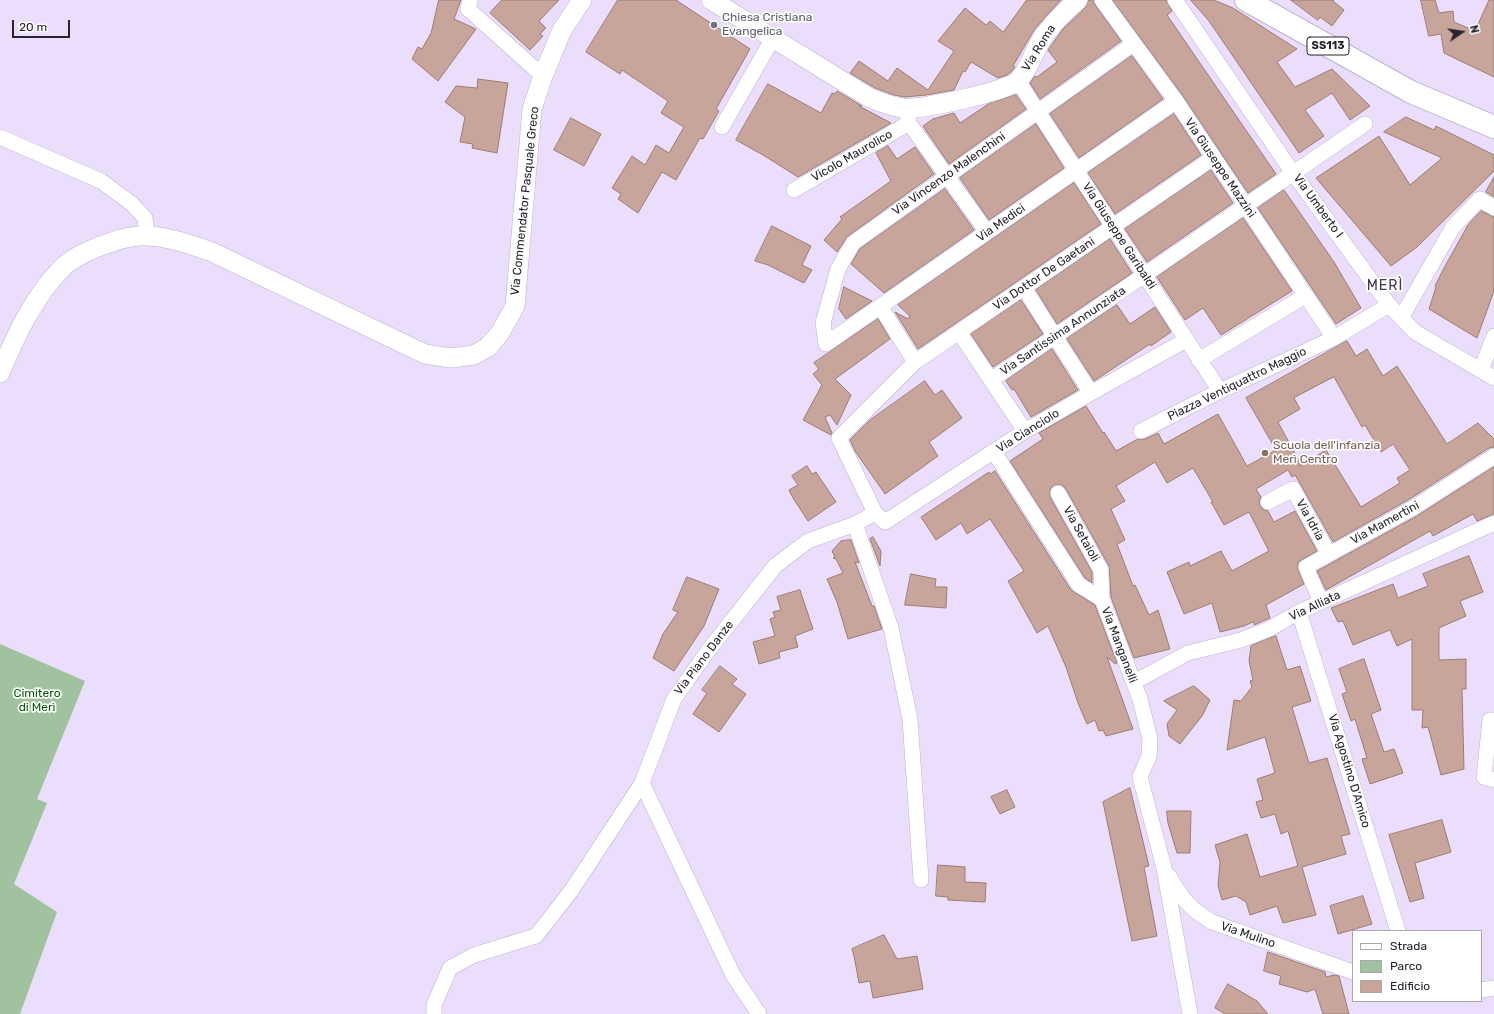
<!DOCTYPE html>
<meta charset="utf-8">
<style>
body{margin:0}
#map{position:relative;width:1494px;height:1014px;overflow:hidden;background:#eadefc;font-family:Rubik,sans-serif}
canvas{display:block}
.legend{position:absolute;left:1352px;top:930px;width:130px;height:72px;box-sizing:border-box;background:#fff;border:1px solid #a9a7ab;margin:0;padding:5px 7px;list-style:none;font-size:12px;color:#28232e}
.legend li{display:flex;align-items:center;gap:8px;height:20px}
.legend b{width:20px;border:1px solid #a9a7ab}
.north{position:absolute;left:1442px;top:12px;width:40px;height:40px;-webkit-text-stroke:3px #fff;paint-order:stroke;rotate:77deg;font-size:11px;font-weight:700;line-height:16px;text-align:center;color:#28232e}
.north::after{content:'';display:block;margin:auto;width:14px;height:18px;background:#28232e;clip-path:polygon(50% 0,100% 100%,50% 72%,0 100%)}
.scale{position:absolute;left:12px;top:20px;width:58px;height:18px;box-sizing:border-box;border:2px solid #28232e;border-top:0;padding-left:5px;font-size:12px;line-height:14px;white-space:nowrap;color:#28232e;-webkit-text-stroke:3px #fff;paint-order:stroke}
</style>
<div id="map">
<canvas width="1494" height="1014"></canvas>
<ul class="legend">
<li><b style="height:5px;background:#fff"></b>Strada</li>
<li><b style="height:11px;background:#a1c29e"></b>Parco</li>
<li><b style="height:11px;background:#c7a59b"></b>Edificio</li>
</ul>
<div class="north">N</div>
<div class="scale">20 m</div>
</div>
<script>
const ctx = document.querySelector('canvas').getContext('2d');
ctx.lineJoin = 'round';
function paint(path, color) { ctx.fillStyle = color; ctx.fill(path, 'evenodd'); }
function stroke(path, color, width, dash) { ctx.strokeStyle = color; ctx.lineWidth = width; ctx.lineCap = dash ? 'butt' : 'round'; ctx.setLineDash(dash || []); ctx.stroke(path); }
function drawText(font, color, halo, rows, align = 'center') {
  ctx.font = font + ' Rubik,sans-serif'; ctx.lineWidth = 3.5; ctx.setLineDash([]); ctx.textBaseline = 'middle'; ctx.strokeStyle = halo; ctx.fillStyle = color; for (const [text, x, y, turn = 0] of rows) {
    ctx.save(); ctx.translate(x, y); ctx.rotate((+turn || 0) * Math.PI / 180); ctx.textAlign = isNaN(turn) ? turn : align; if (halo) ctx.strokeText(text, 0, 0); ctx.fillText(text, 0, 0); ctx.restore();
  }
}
const green = new Path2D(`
 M0 644 85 681 37 799 47 803 14 884 57 912 20 1014H0Z`);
const building = new Path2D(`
 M439 0H461L454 19 476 29 438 81 412 59 418 47 422 49 431 33Z
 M502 0H559L539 21 546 28 540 34 543 36 530 50 490 13Z
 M618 0H676L750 49 716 109 719 111 703 139 700 138 676 180 662 172 638 213 618 199 621 194 612 188 632 156 645 165 656 145 669 153 684 127 661 113 668 101 622 70 620 74 586 52Z
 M1027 0H1061L1047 15 1034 30 1013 66 1015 67 1011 72 1007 75 998 78 971 62 965 72 963 71 954 90 926 95 905 97 894 95 875 88 850 73 859 61 888 81 897 68 928 90 954 51 938 41 965 8 986 25 990 21 1003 32Z
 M1089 0H1093L1095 5 1121 41 1040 99 1030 83 1035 76 1037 77 1057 62 1048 50 1063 29 1085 8Z
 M1113 0H1166L1172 11 1167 15 1276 174 1248 193 1183 96Z
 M1191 0H1214L1233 8 1297 49 1277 62 1295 87 1332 69 1370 106 1350 120 1332 93 1305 110 1324 136 1299 153 1209 21Z
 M1291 0H1334L1333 1 1344 10 1332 26 1320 17 1318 20Z
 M1421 0H1435L1439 13 1453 11 1454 22 1475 31 1489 0H1494V77L1444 53 1441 34 1429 36Z
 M1132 56 1163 99 1079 158 1050 114Z
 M478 79 508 83 497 153 472 148 473 144 460 142 465 117 445 102 456 86 477 88Z
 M768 84 821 113 832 93 835 94 837 91 862 106H859L891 123 798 177 763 155 736 140Z
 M1016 95 1026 109 949 164 923 126 933 119 954 113 960 123 990 103Z
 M1174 114 1201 155 1115 214 1088 173Z
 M1406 117 1434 130 1436 126 1494 155V171L1417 247 1391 266 1316 178 1379 136 1410 185 1442 158 1384 132Z
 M571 118 601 134 584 166 554 150Z
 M1036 124 1064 168 989 220 960 178Z
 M888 146 897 159 915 147 934 174 848 236 837 252 824 240 842 219 840 217 891 181 876 153Z
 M1211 170 1233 203 1147 262 1125 229Z
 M1494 177V197L1486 192Z
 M1074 183 1101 224 918 349 895 312 908 319 910 316 898 305Z
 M945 189 974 230 884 293 851 264 860 249Z
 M1284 190 1334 262 1361 308 1336 324 1258 208Z
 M1481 211 1494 217V291L1477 338 1429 309 1436 287 1435 286 1444 268 1468 225Z
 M1243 218 1292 291 1221 335 1203 308 1185 320 1157 277Z
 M772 226 811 246 802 265 812 270 804 283 768 265 755 261Z
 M1110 239 1132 273 1057 324 1036 290Z
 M844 287 872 301 846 319 839 309Z
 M1021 300 1043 334 993 367 971 334Z
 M1117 305 1130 324 1155 307 1171 332 1151 346 1150 344 1094 381 1067 339Z
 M878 319 890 339 835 379 851 395 837 425 830 415 825 417 832 433 831 435 803 420 822 385 813 374 819 369 814 363Z
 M1347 341 1356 356 1367 349 1383 376 1397 366 1447 444 1478 423 1494 439V447L1489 448 1408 500 1333 542 1301 485 1295 475 1292 477 1288 470 1256 489 1261 497 1259 502 1260 506 1264 510 1268 511 1274 522 1295 511 1317 551 1298 562V570L1304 584 1266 605 1270 618 1254 625V622H1253L1244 626 1220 632 1212 603 1184 614 1167 572 1189 562 1190 566 1221 551 1232 571 1269 551 1249 512 1224 525 1211 502H1213L1193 468 1167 483 1155 462 1116 486 1125 501 1111 509 1125 540 1117 544 1133 586 1135 585 1149 615 1158 610 1170 649 1134 658 1111 597 1109 566 1066 489 1062 485H1054L1050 489V497L1092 572V583L1085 578 1010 461 1043 439 1039 433 1086 406 1103 433 1104 432 1116 451 1138 439H1145L1158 433 1164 444 1218 414 1247 466 1276 450 1246 398ZM1334 377 1362 427 1365 425 1381 452 1393 444 1410 470 1397 478 1400 483 1361 507 1326 450 1300 466V463L1278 422 1300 409 1294 398Z
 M1052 349 1078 390 1031 417 1014 389 1012 390 1006 381Z
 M925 381 935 395 942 390 962 418 929 442 938 456 885 494 855 451 850 440 870 420Z
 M807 466 812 474 816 472 836 502 808 521 793 498 789 490 798 485 792 476Z
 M1494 467V514L1477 521 1473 514 1433 536 1430 531 1326 590 1317 571 1417 516Z
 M995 471 1071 590 1095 605 1117 663 1115 664 1107 657 1133 729 1106 736 1103 730 1099 731 1095 720 1087 724 1078 703 1066 667 1048 626 1037 633 1008 581 1024 571 990 519 967 534 961 523 936 540 921 517 989 472 990 474Z
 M873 537 881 551 880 566 870 539Z
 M851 540 859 563 855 562 872 606H874L882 629 848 639 837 602 827 579 843 573 836 559 833 558 835 557 832 551 841 541Z
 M1469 556 1483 592 1460 601 1466 616 1439 628V660L1466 659V689H1462L1464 769 1441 775 1428 727 1422 728 1423 710H1412V639L1397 646 1390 630 1353 645 1343 621 1338 622 1331 608 1393 584 1398 598 1428 586 1423 574Z
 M911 574 936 579 935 587H947L946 608 905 605Z
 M687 577 719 589 704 626 674 671 653 658 663 634 678 612 673 610Z
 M800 590 813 629 795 636 798 647 779 652 780 658 759 664 753 642 775 636 770 619 775 617 773 612 781 610 777 597Z
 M1276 636 1287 670 1300 666 1311 701 1292 707 1309 763 1327 758 1350 834 1341 836 1346 854 1302 867 1316 915 1283 923 1277 906 1250 915 1246 902 1236 896 1222 900 1218 886 1220 862 1215 845 1247 834 1260 877 1298 866 1288 831 1281 834 1275 814 1261 818 1256 802 1263 800 1257 779 1275 773 1265 737 1227 750 1234 700 1241 701 1252 687 1250 681 1253 680 1249 661 1251 646Z
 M1364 659 1381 710 1371 714 1384 752 1394 749 1403 773 1370 784 1362 759 1367 758 1355 719 1351 721 1342 694 1347 692 1339 669Z
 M720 666 737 679 732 684 746 694 719 732 693 714 707 693 702 690Z
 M1194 686 1210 700 1202 716 1180 744 1169 736 1167 724 1177 710 1164 701Z
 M1130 788 1149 866 1144 867 1157 936 1132 941 1103 802Z
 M1007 790 1015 807 1000 814 991 797Z
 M1167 811H1191L1190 853H1177L1168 823Z
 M1442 820 1451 852 1415 863 1424 898 1410 902 1389 835Z
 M938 865 965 867V882L986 883 985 902 948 900V897L936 896Z
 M1363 896 1372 924 1338 934 1330 906Z
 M884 935 897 959 917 956 923 989 873 998 870 981 859 983 854 956 852 949Z
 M1268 952 1325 972 1326 977 1334 975 1339 976 1349 1014H1323L1315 989 1307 992 1279 984 1281 976 1264 971Z
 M1228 984 1257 1001 1268 1014H1225L1215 1008Z`);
const minor = new Path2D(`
 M470 0 468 9 543 76
 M1102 0 1176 101 1334 338
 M1175 0 1293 173 1389 305 1415 332 1494 378
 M1133 44 853 243 838 269 823 323 826 344 1176 101
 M1018 81 1220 391
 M906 108 909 123 987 232
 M722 127 773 38
 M0 137 101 181 132 204 145 218 147 236
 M794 190 909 123
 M1024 288 1091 393
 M880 306 915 362
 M1401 318 1453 227 1480 199 1494 208
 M959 332 1025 431
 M1199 360 1305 296
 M1481 370 1494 336
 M991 380 1365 124
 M1141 431 1220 391 1334 338 1389 305
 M994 452 1079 585 1102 599 1140 699 1150 739 1149 756 1140 777 1164 868 1190 1014
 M1058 493 1101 570 1102 599
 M1268 502 1293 489 1329 554
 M875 513 885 522 1025 431 1091 393 1186 340
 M855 524 891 628 910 719 921 880
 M1321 602 1306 567 1413 508 1494 456
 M1299 612 1398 931
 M1134 682 1188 653 1241 640 1269 629 1299 612 1494 523
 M1494 720H1490L1484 777 1494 780
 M642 783 733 975 759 1014
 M1169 876C1182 899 1189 908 1212 922L1353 972
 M1481 990 1494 988
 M434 1014V1005L450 968 474 955 536 936 571 891 642 783 674 699 708 651 775 566 808 541 855 524 875 513 839 438 915 362 1213 158`);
const tertiary = new Path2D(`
 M711 0 870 98C881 102 892 107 904 108 921 110 1009 91 1019 80 1030 67 1034 51 1043 37 1053 23 1065 11 1078 0
 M0 373C16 335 34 296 63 267 75 256 94 248 109 243 120 239 135 235 148 236 170 237 192 245 212 252L425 354 451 358 474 355 488 347 500 333 515 306 532 109 543 76 562 30 582 0`);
const primary = new Path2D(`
 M1246 0 1411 92 1494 127`);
const markers = [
 [714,25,4,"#6b7280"],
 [1265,453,4,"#8d6e63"]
];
const shields = [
 [1328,46,42]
];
const shieldNames = [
 ["SS113",1328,46]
];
const worshipNames = [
 ["Chiesa Cristiana",722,18],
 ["Evangelica",722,32]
];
const streetNames = [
 ["Via Roma",1039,48,-58],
 ["Vicolo Maurolico",852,156,-30],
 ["Via Giuseppe Mazzini",1220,168,56],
 ["Via Vincenzo Malenchini",949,174,-35],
 ["Via Commendator Pasquale Greco",525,201,-84],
 ["Via Umberto I",1318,206,54],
 ["Via Medici",1001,223,-35],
 ["Via Giuseppe Garibaldi",1119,236,57],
 ["Via Dottor De Gaetani",1044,274,-34],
 ["Via Santissima Annunziata",1063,331,-34],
 ["Piazza Ventiquattro Maggio",1237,384,-26],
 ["Via Cianciolo",1028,431,-32],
 ["Via Idria",1310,520,61],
 ["Via Mamertini",1385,523,-29],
 ["Via Setaioli",1081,534,61],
 ["Via Alliata",1315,606,-25],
 ["Via Manganelli",1119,645,69],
 ["Via Piano Danze",704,658,-53],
 ["Via Agostino D'Amico",1349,771,73],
 ["Via Mulino",1248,935,19]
];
const educationNames = [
 ["Scuola dell'infanzia",1273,446],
 ["Merì Centro",1273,460]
];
const parkNames = [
 ["Cimitero",37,694],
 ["di Merì",37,708]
];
const quarterNames = [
 ["MERÌ",1385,286]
];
paint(green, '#a1c29e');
paint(building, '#c7a59b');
stroke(building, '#9c7c72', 1);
stroke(minor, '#beb2cf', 16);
stroke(tertiary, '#beb2cf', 20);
stroke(primary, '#beb2cf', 24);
stroke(minor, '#fff', 15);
stroke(tertiary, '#fff', 19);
stroke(primary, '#fff', 22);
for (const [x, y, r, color] of markers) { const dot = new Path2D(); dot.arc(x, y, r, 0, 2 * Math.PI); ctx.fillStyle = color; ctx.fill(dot); stroke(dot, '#fff', 1.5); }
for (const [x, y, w] of shields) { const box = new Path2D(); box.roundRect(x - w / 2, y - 9, w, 18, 3); ctx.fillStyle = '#fff'; ctx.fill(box); stroke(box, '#28232e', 1); }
drawText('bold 11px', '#28232e', null, shieldNames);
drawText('12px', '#5b616d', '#fff', worshipNames, 'left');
drawText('12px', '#28232e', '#fff', streetNames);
drawText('12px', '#785e54', '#fff', educationNames, 'left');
drawText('12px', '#05580a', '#fff', parkNames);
ctx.letterSpacing = '1px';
drawText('14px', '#3e344c', '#fff', quarterNames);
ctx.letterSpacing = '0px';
</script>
